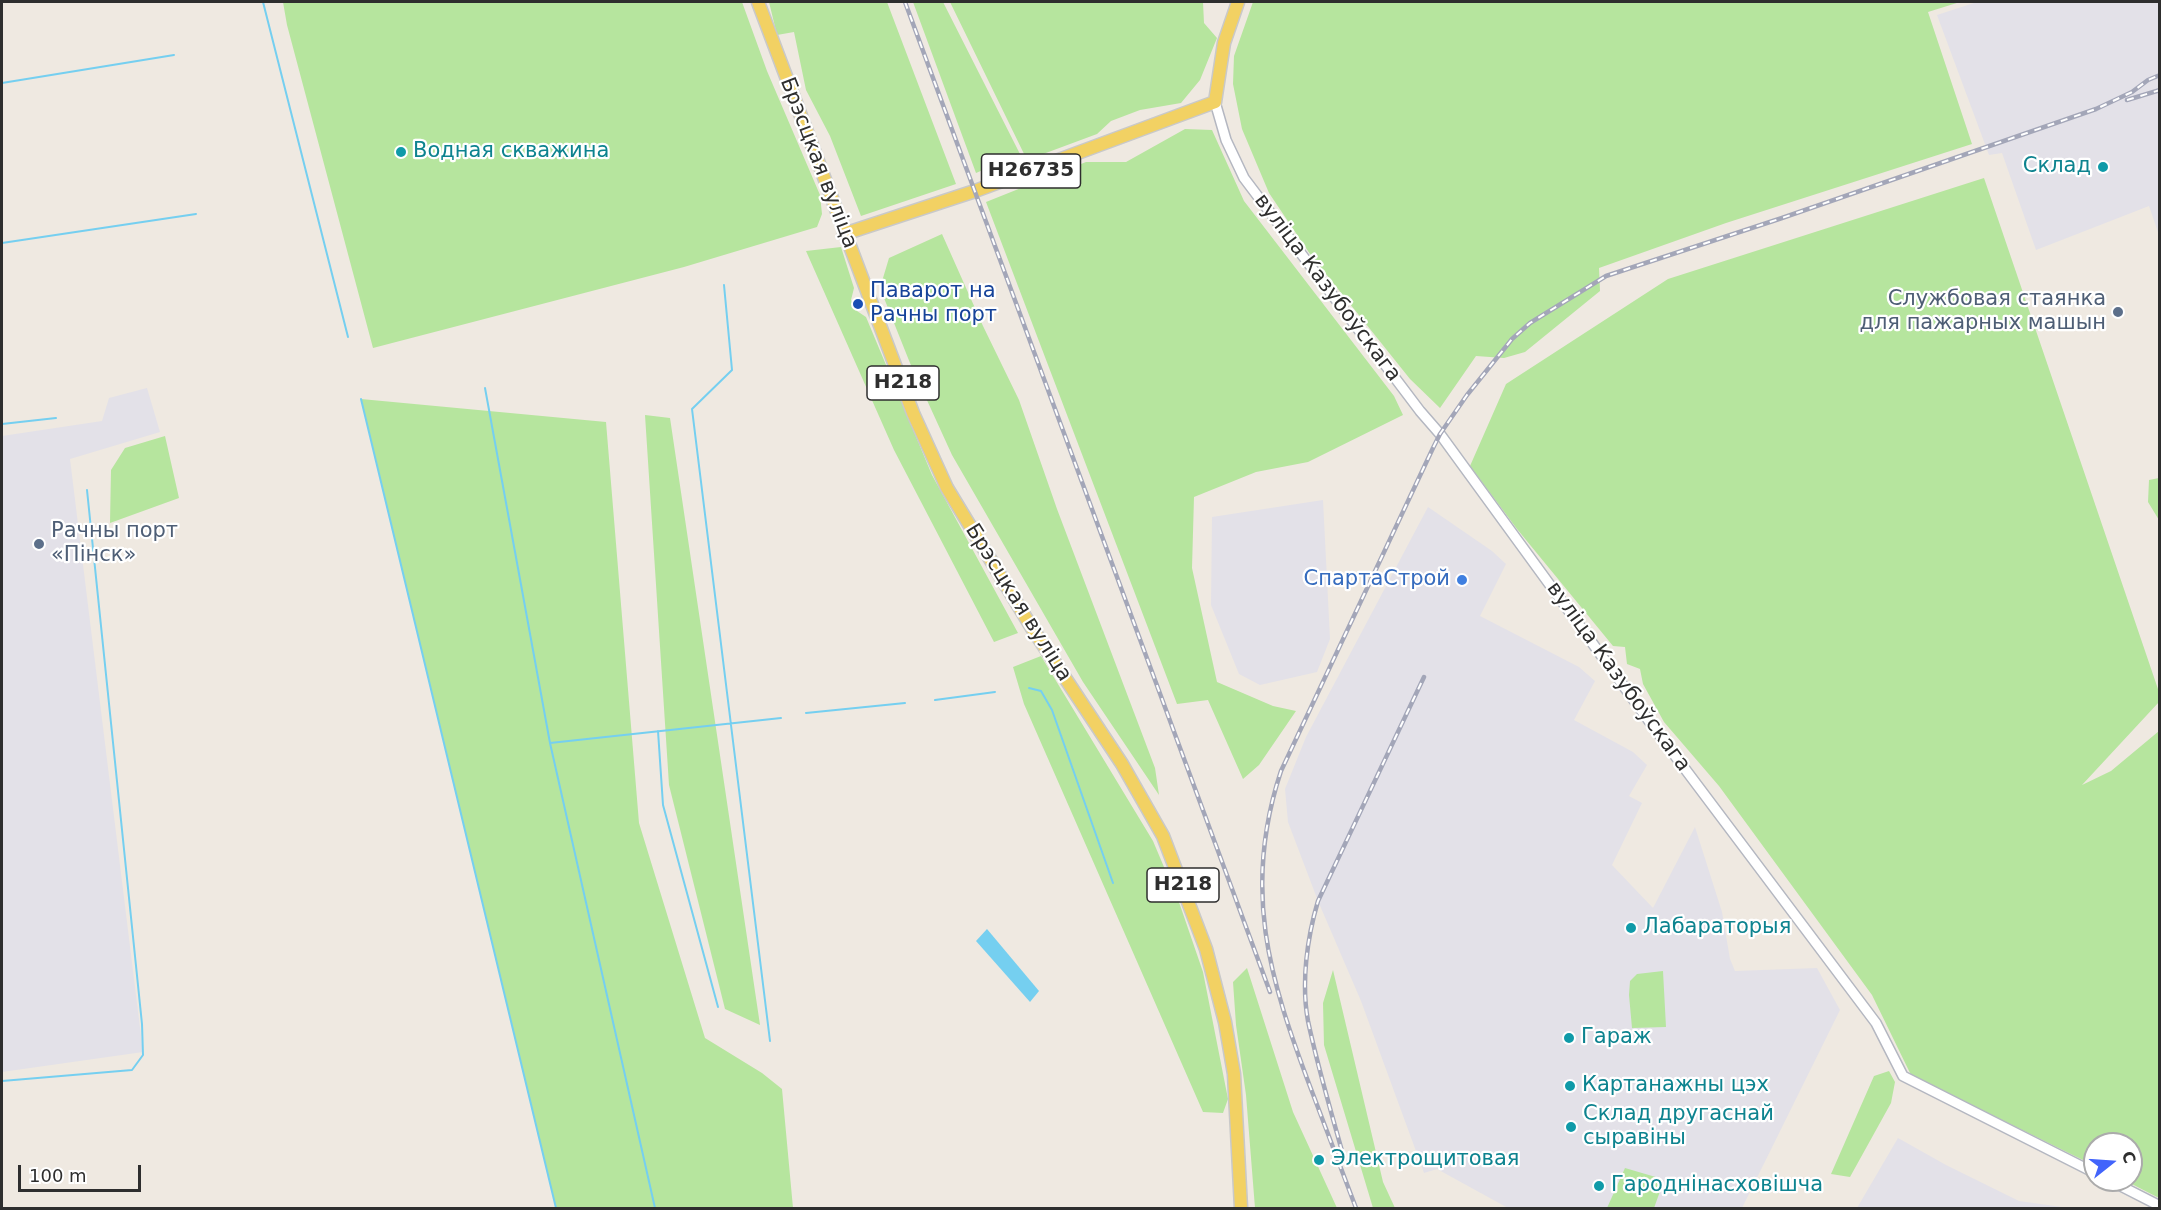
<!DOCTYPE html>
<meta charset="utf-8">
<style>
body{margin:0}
#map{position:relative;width:2161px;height:1210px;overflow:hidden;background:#efe9e1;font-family:"DejaVu Sans",sans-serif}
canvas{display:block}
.frame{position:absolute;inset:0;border:3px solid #2e2e2e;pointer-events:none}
.north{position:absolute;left:2083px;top:1132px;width:60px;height:60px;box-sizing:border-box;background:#fff;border:2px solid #ababab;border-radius:50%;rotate:73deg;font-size:16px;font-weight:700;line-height:24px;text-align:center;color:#2e2e2e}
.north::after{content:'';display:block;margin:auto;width:21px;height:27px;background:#4264fb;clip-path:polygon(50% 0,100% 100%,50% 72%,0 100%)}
.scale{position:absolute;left:18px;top:1165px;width:123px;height:27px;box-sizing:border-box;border:3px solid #2e2e2e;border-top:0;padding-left:8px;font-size:18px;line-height:21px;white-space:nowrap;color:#2e2e2e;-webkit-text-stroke:4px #fff;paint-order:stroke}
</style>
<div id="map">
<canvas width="2161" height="1210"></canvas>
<div class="frame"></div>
<div class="north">С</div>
<div class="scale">100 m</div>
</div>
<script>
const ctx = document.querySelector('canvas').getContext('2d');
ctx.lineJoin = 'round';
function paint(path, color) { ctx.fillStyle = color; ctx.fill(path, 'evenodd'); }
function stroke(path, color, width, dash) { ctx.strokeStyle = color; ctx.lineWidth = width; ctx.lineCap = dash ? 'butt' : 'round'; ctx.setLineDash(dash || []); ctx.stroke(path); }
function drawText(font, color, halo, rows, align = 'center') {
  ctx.font = font + ' "DejaVu Sans",sans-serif'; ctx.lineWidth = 4.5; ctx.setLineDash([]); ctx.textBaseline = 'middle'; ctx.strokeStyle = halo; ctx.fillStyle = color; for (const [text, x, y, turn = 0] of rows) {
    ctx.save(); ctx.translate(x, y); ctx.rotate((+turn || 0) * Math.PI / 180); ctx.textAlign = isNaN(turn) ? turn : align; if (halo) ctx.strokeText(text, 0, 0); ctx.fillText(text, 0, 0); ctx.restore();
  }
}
const industrial = new Path2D(`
 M1977 2H2159V235L2149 206 2036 250 2002 153 1989 155 1937 15Z
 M147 388 160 432 70 459 143 1052 2 1072V436L102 421 109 398Z
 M1323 500 1330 639 1317 672 1260 685 1239 674 1211 605 1212 517Z
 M1428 507 1492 551 1506 564 1480 616 1579 667 1595 681 1574 720 1633 752 1647 765 1629 796 1642 803 1612 865 1653 908 1695 827 1722 912 1730 959 1735 971 1817 968 1840 1010 1742 1208H1508L1437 1169 1424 1173 1361 1001 1318 901 1288 822 1285 789 1306 737Z
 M1898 1138 1946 1165 2019 1201 2069 1208H1857Z`);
const green = new Path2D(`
 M283 2H742L767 71 820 195 822 214 817 227 684 267 373 348 287 25Z
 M769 2H887L956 184 861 216 830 136 806 90 794 32 777 35Z
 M913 2H943L1020 154 976 173Z
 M950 2H1203L1204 23 1217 38 1200 80 1181 103 1140 110 1111 121 1097 134 1027 160Z
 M1253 2H1960L1928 12 1972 144 1726 223 1599 268 1600 291 1525 352 1504 358 1476 356 1440 408 1410 379 1310 254 1269 193 1242 129 1233 84 1234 56Z
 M1185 129 1212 130 1244 201 1394 396 1403 415 1308 462 1256 472 1194 497 1192 568 1217 682 1273 706 1296 711 1259 765 1243 779 1208 700 1177 704 986 202 1086 162H1126Z
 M1984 178 2159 692V702L2082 785 2111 771 2159 731V1198L2124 1180H2131V1144H2095V1166L1911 1075 1872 995 1719 786 1664 722 1643 684 1640 669 1627 664 1625 647 1613 646 1517 529 1470 466 1506 384 1668 279Z
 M942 234 983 326 1019 400 1057 509 1155 768 1159 795 1083 682 952 455 910 363 880 288 889 258Z
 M841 247 854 288 851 300 857 311 866 317 932 475 1018 633 994 642 894 450 806 251Z
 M361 399 606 422 639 823 705 1038 762 1073 782 1089 793 1208H556Z
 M645 415 670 418 760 1025 725 1009 669 785Z
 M165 436 179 498 110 523 111 470 125 448Z
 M2159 478H2160L2159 520 2148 502 2149 480Z
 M1041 656 1153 841 1180 905 1203 972 1228 1099 1223 1113 1203 1112 1024 704 1013 667Z
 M1247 968 1293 1112 1337 1208H1255L1246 1095 1236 1025 1233 982Z
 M1333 970 1383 1182 1395 1208H1373L1324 1045 1323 1003Z
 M1663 971 1666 1027 1632 1028 1629 995 1630 981 1637 974Z
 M1889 1071 1895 1082 1891 1103 1850 1177 1831 1174 1874 1076Z
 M1625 1168 1659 1178 1663 1183 1654 1208H1607Z`);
const water = new Path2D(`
 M987 929 1039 991 1030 1002 976 941Z`);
const stream = new Path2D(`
 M263 2 348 337
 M2 83 174 55
 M2 243 196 214
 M724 285 732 370 692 409 770 1041
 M485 388 550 743 655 1208
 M361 399 556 1208
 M2 424 56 418
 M1029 688 1041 691 1052 710 1113 883
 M935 700 995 692
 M806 713 905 703
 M658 731 663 805 718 1007
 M550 743 781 718
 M2 1081 132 1070 143 1055 142 1024 87 490`);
const minor = new Path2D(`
 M1215 102 1226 140 1244 178 1420 411 1440 434 1652 725 1876 1023 1903 1076 2095 1173
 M2109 1180 2160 1206`);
const major = new Path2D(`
 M758 2 913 413 947 488 1032 628 1122 764 1163 836 1206 949 1225 1022 1234 1074 1241 1208
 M844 234 975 191 1215 102 1224 43 1238 2`);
const rail = new Path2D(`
 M905 2 1270 992
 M2127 100 2160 90
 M1342 1151C1330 1108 1317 1064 1308 1021 1301 983 1307 938 1318 901L1424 677
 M1356 1208C1341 1169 1326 1129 1311 1089 1269 978 1242 889 1281 771L1433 448 1440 434 1467 395 1512 339 1530 323 1606 276 1782 218 2096 109 2132 92 2148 80 2160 75`);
const markers = [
 [401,152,6,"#0f9aa8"],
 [2103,167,6,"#0f9aa8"],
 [858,304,6,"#1a4fb4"],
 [2118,312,6,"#5c6f8a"],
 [39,544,6,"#5c6f8a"],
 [1462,580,6,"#3f7fe0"],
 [1631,928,6,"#0f9aa8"],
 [1569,1038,6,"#0f9aa8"],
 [1570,1086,6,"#0f9aa8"],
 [1571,1127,6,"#0f9aa8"],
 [1319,1160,6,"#0f9aa8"],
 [1599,1186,6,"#0f9aa8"]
];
const shields = [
 [1031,171,99],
 [903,383,72],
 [1183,885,72]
];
const shieldNames = [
 ["Н26735",1031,171],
 ["Н218",903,383],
 ["Н218",1183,885]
];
const cultureNames = [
 ["Водная скважина",413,152],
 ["Склад",2091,167,"right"],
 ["Лабараторыя",1643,928],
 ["Гараж",1581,1038],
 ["Картанажны цэх",1582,1086],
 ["Склад другаснай",1583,1115],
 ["сыравіны",1583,1139],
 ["Электрощитовая",1331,1160],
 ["Гароднінасховішча",1611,1186]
];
const streetNames = [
 ["Брэсцкая вуліца",818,163,69],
 ["вуліца Казубоўскага",1327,288,53],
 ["Брэсцкая вуліца",1018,603,58],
 ["вуліца Казубоўскага",1618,677,54]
];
const transitNames = [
 ["Паварот на",870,292],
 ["Рачны порт",870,316]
];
const serviceNames = [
 ["Службовая стаянка",2106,300],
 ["для пажарных машын",2106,324],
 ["Рачны порт",51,532,"left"],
 ["«Пінск»",51,556,"left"]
];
const shopNames = [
 ["СпартаСтрой",1450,580]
];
paint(industrial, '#e3e1e8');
paint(green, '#b6e59e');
paint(water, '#75cff0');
stroke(stream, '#75cff0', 2);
stroke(minor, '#b4b7c1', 12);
stroke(major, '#c9c9c9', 15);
stroke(minor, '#fff', 9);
stroke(major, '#f2d163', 12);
stroke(rail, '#a3a6b8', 4.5);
stroke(rail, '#fff', 2, [7]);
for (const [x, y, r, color] of markers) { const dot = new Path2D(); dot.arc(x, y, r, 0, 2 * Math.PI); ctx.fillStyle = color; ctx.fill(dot); stroke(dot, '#fff', 2); }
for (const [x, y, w] of shields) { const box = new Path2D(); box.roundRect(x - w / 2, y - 17, w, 34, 4.5); ctx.fillStyle = '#fff'; ctx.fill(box); stroke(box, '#2e2e2e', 1.5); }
drawText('bold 20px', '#2e2e2e', null, shieldNames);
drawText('21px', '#0d838f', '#fff', cultureNames, 'left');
drawText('21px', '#2e2e2e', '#fff', streetNames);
drawText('21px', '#164399', '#fff', transitNames, 'left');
drawText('21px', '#4e5e75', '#fff', serviceNames, 'right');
drawText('21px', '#366cbe', '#fff', shopNames, 'right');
</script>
